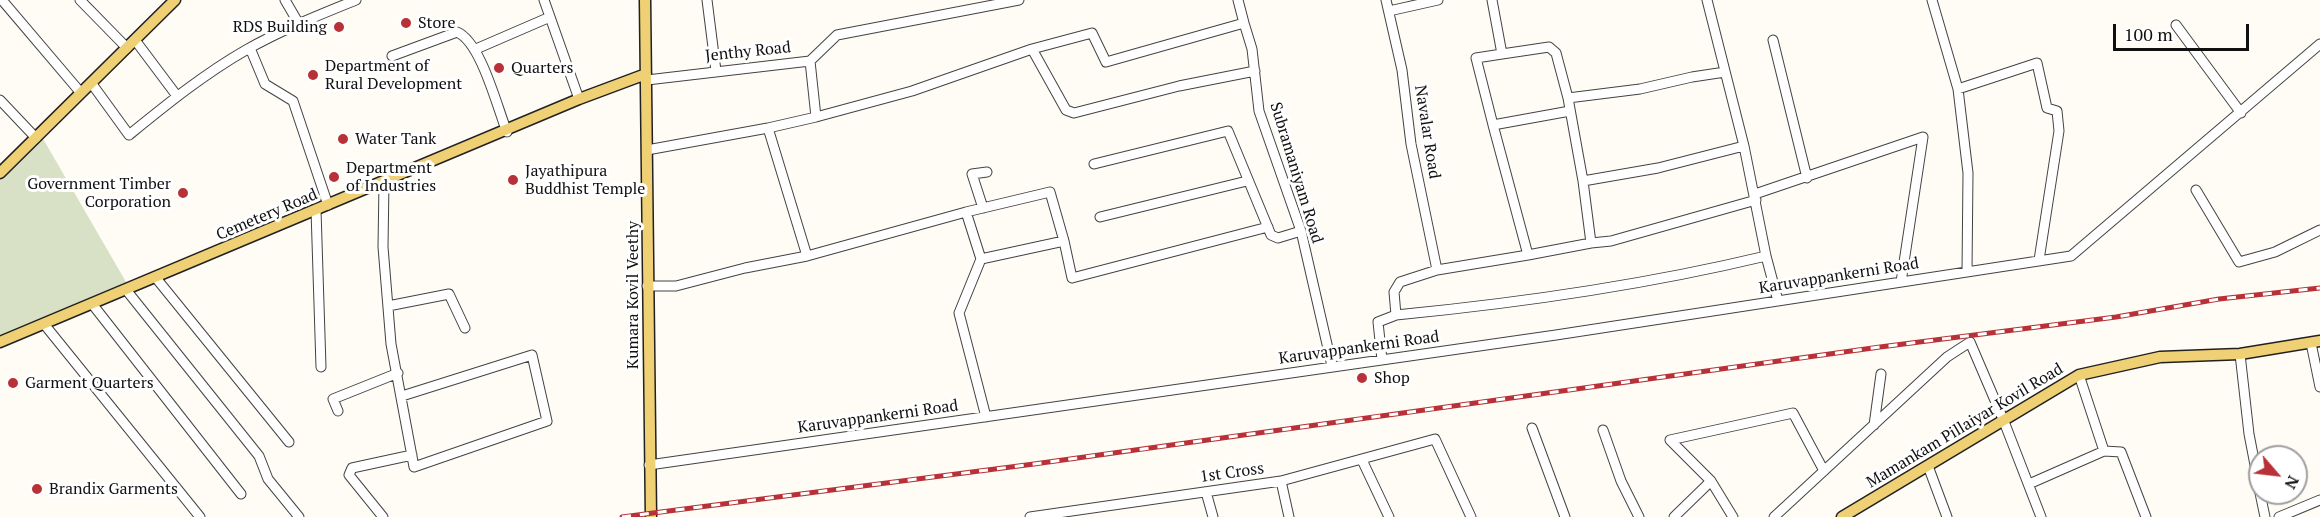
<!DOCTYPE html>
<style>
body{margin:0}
#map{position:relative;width:2320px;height:517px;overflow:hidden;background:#fefcf4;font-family:"PT Serif",serif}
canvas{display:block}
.north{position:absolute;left:2248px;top:445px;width:60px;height:60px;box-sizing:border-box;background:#fff;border:2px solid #9f9f9f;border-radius:50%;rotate:118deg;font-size:16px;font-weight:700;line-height:24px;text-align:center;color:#101010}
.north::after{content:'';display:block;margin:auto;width:21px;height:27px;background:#b83138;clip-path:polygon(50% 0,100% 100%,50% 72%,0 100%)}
.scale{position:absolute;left:2113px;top:24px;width:136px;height:27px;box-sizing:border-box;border:3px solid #101010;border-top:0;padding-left:8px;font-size:18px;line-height:21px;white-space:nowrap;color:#101010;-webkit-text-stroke:4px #fff;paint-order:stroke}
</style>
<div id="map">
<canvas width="2320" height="517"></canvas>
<div class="north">N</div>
<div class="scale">100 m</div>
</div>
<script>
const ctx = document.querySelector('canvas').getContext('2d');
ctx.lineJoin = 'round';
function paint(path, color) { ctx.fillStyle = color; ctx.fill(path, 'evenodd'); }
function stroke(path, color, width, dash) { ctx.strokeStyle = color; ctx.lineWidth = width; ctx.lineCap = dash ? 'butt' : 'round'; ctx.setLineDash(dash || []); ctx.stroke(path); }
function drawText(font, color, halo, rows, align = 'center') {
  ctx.font = font + ' "PT Serif",serif'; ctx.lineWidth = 6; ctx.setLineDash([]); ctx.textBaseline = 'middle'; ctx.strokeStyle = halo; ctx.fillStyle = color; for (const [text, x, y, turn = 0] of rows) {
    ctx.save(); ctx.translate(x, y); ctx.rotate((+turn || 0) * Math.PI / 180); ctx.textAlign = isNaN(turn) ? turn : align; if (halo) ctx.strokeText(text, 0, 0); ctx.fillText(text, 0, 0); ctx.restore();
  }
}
const cemetery = new Path2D(`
 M42 137 126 282 0 336V179Z`);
const minor = new Path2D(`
 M2 0 81 93
 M80 0 127 48
 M285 0 299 24
 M544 0 579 99
 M707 0 716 71
 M1386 0 1402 70 1411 144 1437 270
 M1492 0 1502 54 1549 47 1556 53 1568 98
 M1707 0 1744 146 1766 256 1778 301
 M1932 0 1958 89 1968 173 1967 271
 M1389 11 1438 0
 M1244 23 1252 49 1259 111 1301 231 1332 366
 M2176 25 2241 113
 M135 40 177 96
 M1773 40 1807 178
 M250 48 265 84 293 101 328 205
 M476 49 550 17
 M1032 49 1066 110 1074 113 1179 86 1255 71
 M1502 54 1476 58 1493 125 1570 111
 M392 56 457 32C481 42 497 107 507 132
 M810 61 816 117
 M1725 72 1692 77 1640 89 1568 98 1583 181 1658 168 1744 146
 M647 80 810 61 837 35 1019 0
 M92 84 129 135C166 105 204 74 246 50 281 30 319 15 356 0
 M1958 89 2037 63 2047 108 2057 111 2059 131 2039 260
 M0 100 36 138
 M1493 125 1528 255 1591 243 1583 181
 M768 128 807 256 966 212 1050 192 1064 241 981 259 959 313 986 417
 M647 150 768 128 816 117 912 91 1032 49 1092 33 1106 62 1244 23 1238 0
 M1094 164 1228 131 1271 235 1278 238 1301 231
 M384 182 383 247 391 344 414 467 547 421 532 355 402 396
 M2196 190 2239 262 2275 252 2320 230
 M1755 194 1923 137 1901 282
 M983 208 972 174 987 172
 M316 210 321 367
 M966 212 981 259
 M1100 217 1247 181
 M1064 241 1072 278 1268 227
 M1591 243 1611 241 1756 200
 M156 278 289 442
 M647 286H676L745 268 807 256
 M127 291 259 456 268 479 299 517
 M93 305 241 494
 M388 306 449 294 465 328
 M1396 315C1520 303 1645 285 1766 256
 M44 324 200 517
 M2311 343 2320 387
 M2240 354 2249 434 2260 491
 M1382 360 1378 322 1396 315 1394 292 1400 282 1437 270 1528 255
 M2079 375 2104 451 2121 452 2146 517
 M338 411 333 399 398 373
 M1874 425 1881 374
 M1532 428 1565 517
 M1603 430 1621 481 1639 517
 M1670 440 1793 413 1824 471
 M1670 440 1711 481 1733 517
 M1362 460 1389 517
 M649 465 1556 335 2071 256 2320 44
 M1928 466 1947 517
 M1281 481 1289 517
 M2029 484 2104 451
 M1206 492 1213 517
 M2260 493 2265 517
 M383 517 349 475 352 468 412 455
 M1030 517 1281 481 1435 439 1471 517
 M1674 517 1711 481
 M1774 517 1947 357 1970 342 2003 419 2041 517
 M2279 517 2320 500`);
const major = new Path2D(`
 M645 0 651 517
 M0 173 175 0
 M0 342 579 99 646 74
 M1842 517 2079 375 2160 357 2240 354 2320 341`);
const rail = new Path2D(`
 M622 517 1034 464 1880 347 2116 317 2219 299 2320 288`);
const markers = [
 [406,23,6,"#b83138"],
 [339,27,6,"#b83138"],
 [499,68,6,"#b83138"],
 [313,75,6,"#b83138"],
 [343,139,6,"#b83138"],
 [334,177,6,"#b83138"],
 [513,180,6,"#b83138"],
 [183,193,6,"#b83138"],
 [1362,378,6,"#b83138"],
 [13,383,6,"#b83138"],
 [37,489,6,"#b83138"]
];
const poiNames = [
 ["Store",418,23],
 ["RDS Building",327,27,"right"],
 ["Department of",325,66],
 ["Rural Development",325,84],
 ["Quarters",511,68],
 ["Water Tank",355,139],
 ["Department",346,168],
 ["of Industries",346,186],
 ["Jayathipura",525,171],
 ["Buddhist Temple",525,189],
 ["Government Timber",171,184,"right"],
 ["Corporation",171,202,"right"],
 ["Shop",1374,378],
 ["Garment Quarters",25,383],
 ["Brandix Garments",49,489]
];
const streetNames = [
 ["Jenthy Road",748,52,-6],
 ["Navalar Road",1427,132,81],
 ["Subramaniyam Road",1296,173,73],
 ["Cemetery Road",267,215,-23],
 ["Karuvappankerni Road",1839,276,-9],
 ["Kumara Kovil Veethy",633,295,-90],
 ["Karuvappankerni Road",1359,348,-8],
 ["Karuvappankerni Road",878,417,-8],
 ["Mamankam Pillaiyar Kovil Road",1965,426,-31],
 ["1st Cross",1232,473,-8]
];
paint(cemetery, '#d8e0c5');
stroke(minor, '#434343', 11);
stroke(major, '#212121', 13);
stroke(minor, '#fff', 9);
stroke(major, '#efd074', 10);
stroke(rail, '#b83138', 5);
stroke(rail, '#fff', 3, [9]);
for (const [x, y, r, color] of markers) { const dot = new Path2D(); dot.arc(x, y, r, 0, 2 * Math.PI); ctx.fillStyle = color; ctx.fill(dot); stroke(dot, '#fff', 2); }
drawText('16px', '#101010', '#fff', poiNames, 'left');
drawText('16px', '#101010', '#fff', streetNames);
</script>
